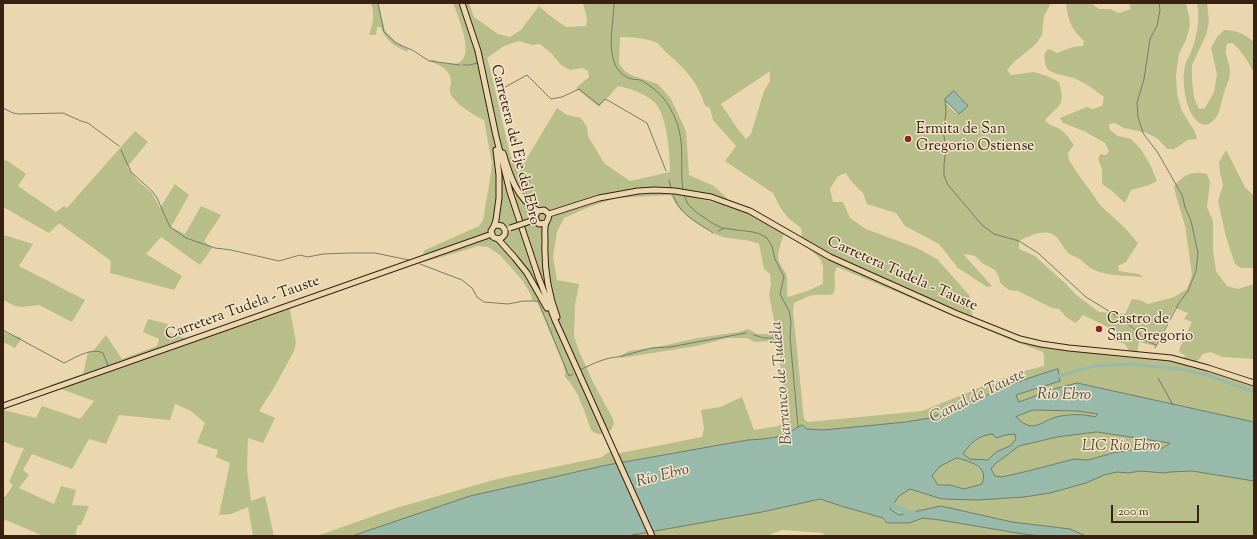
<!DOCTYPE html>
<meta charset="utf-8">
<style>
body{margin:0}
#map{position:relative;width:1257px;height:539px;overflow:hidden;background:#ebd7af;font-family:"Sorts Mill Goudy",serif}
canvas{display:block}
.frame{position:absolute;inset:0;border:4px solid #392011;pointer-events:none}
.scale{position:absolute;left:1111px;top:505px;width:88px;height:18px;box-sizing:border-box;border:2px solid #392011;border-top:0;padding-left:5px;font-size:12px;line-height:14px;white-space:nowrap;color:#392011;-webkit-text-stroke:3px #f2e5cb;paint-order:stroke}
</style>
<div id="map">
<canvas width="1257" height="539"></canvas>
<div class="frame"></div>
<div class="scale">200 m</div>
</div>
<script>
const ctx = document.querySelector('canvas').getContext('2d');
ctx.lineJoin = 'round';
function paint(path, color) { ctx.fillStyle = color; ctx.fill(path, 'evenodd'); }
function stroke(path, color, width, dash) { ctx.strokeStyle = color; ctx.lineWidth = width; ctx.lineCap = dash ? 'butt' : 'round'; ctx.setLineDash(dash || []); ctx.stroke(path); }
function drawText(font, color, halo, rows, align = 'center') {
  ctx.font = font + ' "Sorts Mill Goudy",serif'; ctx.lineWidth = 3; ctx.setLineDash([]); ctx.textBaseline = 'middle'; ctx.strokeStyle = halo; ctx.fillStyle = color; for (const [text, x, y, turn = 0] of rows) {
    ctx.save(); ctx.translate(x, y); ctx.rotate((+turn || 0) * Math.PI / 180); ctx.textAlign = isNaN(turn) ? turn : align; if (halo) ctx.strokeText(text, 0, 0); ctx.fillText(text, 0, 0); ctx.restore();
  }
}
const green = new Path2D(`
 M371 3H378L385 31 396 42 408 49 407 52C395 46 385 41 381 27H377L376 35H369C373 24 375 14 371 3Z
 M453 3H469L474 17 498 34 510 37 521 30 539 6 549 15 566 27 586 26 587 19 583 3H1051L1044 16 1042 35 1036 44 1014 62 1007 70 1011 75 1034 72 1047 76 1059 82C1066 107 1059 104 1045 120 1050 126 1051 125 1058 128 1065 132 1070 139 1074 145L1068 153 1069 160 1078 174 1094 196 1100 205 1124 227 1138 243 1126 262 1118 266 1119 271 1139 274 1143 277C1125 275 1108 277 1092 269 1088 267 1086 264 1082 261 1077 256 1069 256 1065 249 1062 246 1061 242 1058 239 1048 226 1030 236 1019 241V249L1035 256 1066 284 1075 294 1099 312 1125 314 1132 299 1140 300 1148 304 1174 297 1187 289 1192 275 1185 226 1176 196 1174 186C1184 175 1191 170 1207 174L1210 182 1207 207 1213 221V250L1216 271 1227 286 1238 289 1254 284V359L1222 357 1211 352 1203 354 1195 364 1241 379 1254 378V536H826L822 533 783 530 771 534V536H317L396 508 497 479 602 457 612 450 615 454 702 437 704 428 701 410 720 407 742 397 754 430 779 426 783 422 786 416 778 343 770 341 755 342 747 338H728L697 346 684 348 621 358 620 356 629 351 662 346 698 338 739 332 748 329 757 334H777L769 295 771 283 770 274 764 269 759 244C752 240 732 239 723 237 719 236 715 234 712 232 695 223 678 212 671 195L617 198 589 207 564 218 557 232 553 257 557 280 579 284 575 305 574 336 579 351 593 382 613 419 614 424 611 430 605 435V433C599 435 595 434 591 430 585 413 578 389 565 377V372L563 364 538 303 532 300 531 295 522 280 500 255 488 247 478 246 452 254 424 262 421 258 425 250 479 226 483 220 490 179 492 163 484 120C475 116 452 102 450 92 449 89 451 85 451 82 451 69 440 66 430 61L431 59C437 61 443 64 449 64 481 67 458 18 453 3ZM620 37C630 37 648 38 657 43 661 46 664 51 668 54 686 70 698 82 705 106L710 108 713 120 736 146 725 161 773 193 780 207 788 218 801 228 802 234 800 241 810 246V250C826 261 823 266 823 284L807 291 788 297C786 290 788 284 787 278 786 271 781 267 779 261 776 254 783 238 785 230L769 222 729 206 693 197H705L726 203 727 198 714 186 689 175 686 131 671 99 658 84 631 75 625 71 619 64ZM519 41 532 45 540 44 552 54 561 65 570 70 582 68 588 71 589 77 576 88 599 107 618 86C630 88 646 94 655 103 667 115 670 155 670 172L630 181 604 163 588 136 587 127 581 118 567 115 557 108 518 173 510 154 490 68 487 58 504 46ZM770 71V81L764 91 751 134 746 139 737 128 721 104ZM954 92 960 96 959 97 968 106 958 114 950 108 945 100ZM846 173 851 181 863 193 867 204 896 213 905 226 939 244 958 268 987 287 992 286 964 255 965 254 975 256 982 263 995 270 999 277 1000 283 1009 290 1018 291 1052 308 1059 309 1067 318 1076 323 1083 315 1112 329 1117 335 1112 340 1125 344 1130 353 1043 345 973 320 970 296 937 259 917 248 866 229 850 218 843 202H833L830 189 838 176ZM837 267 1011 340 1043 352 1044 356V366L1016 373 922 411 808 422 804 419 793 311 794 303C801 300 808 295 816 295 822 294 827 296 833 294 838 286 831 276 837 267ZM1175 308 1188 313 1184 319 1192 322 1179 350 1180 353 1185 355 1183 360 1137 354 1139 342 1155 346Z
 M1066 3H1091L1099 9H1110L1119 13 1131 9 1129 3H1186L1189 16 1190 26 1186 40 1179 54 1176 75 1177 94 1182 111 1195 132 1197 139 1188 140 1174 149H1167L1158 139 1147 133 1124 128 1115 123 1109 124 1110 130 1118 136 1131 139 1140 148 1150 164 1157 181 1149 185 1131 190 1125 203 1112 191 1102 184V169L1098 159 1100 154 1106 155 1109 151 1105 143 1084 131 1063 123 1060 118 1087 107 1092 109 1102 106 1104 97C1096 91 1087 84 1078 80 1068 74 1045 76 1045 62 1044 57 1044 54 1047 50L1050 49 1057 53 1073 47 1083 46 1084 41C1071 29 1068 20 1066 3Z
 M1197 3H1207L1209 22 1206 35 1192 65V80L1194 98 1199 109 1205 108 1214 92 1217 74 1211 48 1217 37 1224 30C1236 30 1245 34 1254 42V73C1248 61 1242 52 1233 43L1227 44C1223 53 1230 62 1230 72 1230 79 1226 86 1224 93 1220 105 1220 123 1204 125 1201 124 1198 122 1196 120 1186 111 1181 79 1185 66 1186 61 1189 57 1191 52 1197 37 1200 19 1197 3Z
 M135 131 148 142 127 167 138 181 152 193 160 208 175 184 189 195 171 227 185 234 201 206 221 215 204 241 212 248 200 265 161 237 146 254 182 276 174 290 110 273 111 261 59 223 49 233 3 207V160L8 161 26 174 18 186 56 212 64 206 67 208Z
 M1226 150 1245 187 1254 196V268H1241L1235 264 1226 237 1218 201 1223 185 1220 172 1219 162Z
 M4 235 33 244 19 266 85 300 72 322 39 305 22 307 15 306 3 300Z
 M289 305 296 342 294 351 275 386 259 411 275 418 263 443 248 438 247 469 251 501 265 496 274 536H253L248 507 231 514 219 515 230 463 216 457 218 450 197 443 205 423 191 411 175 404 170 420 119 415 106 444 89 439 72 469 32 454 23 470 29 475 19 488 54 504 61 486 76 490 72 505 89 506 81 525H78L75 536H43L6 520 3 523V496L5 497 13 485 9 482 24 448 16 447 3 441V410L36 418 42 406 80 419 94 401 50 385 83 374 88 352 93 351 106 335 122 359 157 346 159 339 143 332 148 319 168 324 165 332 190 340Z
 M3 332 22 338 15 348 3 342Z`);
const water = new Path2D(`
 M954 91 968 106 959 114 945 100V99Z
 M1058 369 1060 381 1016 395 1019 402 1054 389 1077 383 1254 422V481L1192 471 1170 472 1164 473 1140 471 1128 473 1117 472 1104 475 1086 483 1050 493 1024 497 978 500 942 499 910 489 899 496 890 509 899 515 941 506 1012 522 1070 529 1086 536H1039L1017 533 940 520 923 518 909 523H887L883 518 841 506 820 499 762 512 627 536H352L470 496 607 465 748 440C761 439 776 439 788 433 793 431 796 427 802 425L807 429 823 430 906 422 930 418 1026 379ZM1033 410 1077 411 1098 414 1095 417C1084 414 1072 414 1061 416 1041 419 1035 436 1016 417ZM1097 432 1170 443 1163 448 1131 450 1113 453 1088 460 1074 459 1028 471 1002 477 995 476 991 469 995 464 1019 446 1057 437ZM992 434 997 438 1005 435 1015 434 1016 439 1010 446 996 452 988 460 970 459 963 454C971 442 978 436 992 434ZM957 458C971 462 989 466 982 484L964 489 950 485H938L932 476 939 467Z`);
const stream = new Path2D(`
 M378 3 384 32 396 43 414 51 429 61 460 65
 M614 3C614 22 607 45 615 64 617 70 625 78 632 79 637 80 640 79 644 82 657 90 666 99 672 112 687 140 679 162 683 190
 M463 65H470L477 63
 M498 91 527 75 551 99 562 97 579 89 599 105 605 99 609 101 647 123 666 171
 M945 100 946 113 943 131 946 147 944 165V176L948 185 983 226 994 234 1019 241 1038 253 1086 297 1120 318 1143 336 1144 340 1156 345
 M3 108 13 113 19 114 63 113 81 121 88 123 119 146
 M121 150 131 172 152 191 157 198 170 227 186 238 215 248 231 250 279 261 300 255 308 257 323 254 349 253H375L409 260
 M669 180 671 188
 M673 194C679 215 697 222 713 233
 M684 195 688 204 696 212 712 223 722 228 753 232 760 234 767 238 772 246 775 259 784 277 780 294 789 311 791 322 790 337 798 427
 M718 231 723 229
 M420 264 462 280 472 288 477 297 484 302 508 304 523 301H538L569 376 573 374
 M3 330 64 363C75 358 91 347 103 353L108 365
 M754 335 764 338H776
 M1155 348 1179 303 1188 291 1196 271 1198 253 1191 221 1185 207 1182 195 1158 153 1143 133 1138 117 1137 103 1144 79 1150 39 1157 26 1160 10 1159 3
 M582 369C592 364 607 357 618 357L652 348 670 347 746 333
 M1158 378 1173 405`);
const canal = new Path2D(`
 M1055 377 1095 366 1132 364 1180 369 1207 375 1254 392`);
const river = new Path2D(`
 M886 502 908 513 915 514`);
const major = new Path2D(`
 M462 3 478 51 496 136 510 192 538 276 555 320 652 536
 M503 153C510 176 517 199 538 211
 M549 214 599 198 638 191 655 190 675 191 711 197 750 211 830 257 955 313 1020 339 1041 344 1069 348 1171 358 1208 368 1254 383
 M546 223 539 224 537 222 535 216 538 211 544 210 549 214C549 219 548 219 546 223 544 227 545 236 545 241 544 267 548 293 557 317
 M494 226 497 225 502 226 505 230V234C502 239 498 240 493 237L491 231 494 226 496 220 499 198V175L496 150
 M498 239 515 258 527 273 547 308
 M3 406 492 234`);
const majorBridge = new Path2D(`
 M510 228 531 221`);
const markers = [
 [908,139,4,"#8f2418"],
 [1099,329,4,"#8f2418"]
];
const poiNames = [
 ["Ermita de San",916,130],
 ["Gregorio Ostiense",916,147],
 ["Castro de",1107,320],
 ["San Gregorio",1107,337]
];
const streetNames = [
 ["Carretera del Eje del Ebro",514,145,76],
 ["Carretera Tudela - Tauste",902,275,24],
 ["Carretera Tudela - Tauste",243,309,-20]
];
const parkNames = [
 ["LIC Río Ebro",1121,447]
];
const waterNames = [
 ["Barranco de Tudela",783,383,-95],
 ["Río Ebro",1064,396,1],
 ["Canal de Tauste",978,397,-26],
 ["Río Ebro",663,477,-14]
];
paint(green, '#b8be8a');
paint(water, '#98baaa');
stroke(water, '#727c6d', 1);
stroke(stream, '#727c6d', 1);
stroke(canal, '#98baaa', 3);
stroke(river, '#98baaa', 5.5);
stroke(major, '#392011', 7);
stroke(major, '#ebd7af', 5);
stroke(majorBridge, '#392011', 7, []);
stroke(majorBridge, '#ebd7af', 5);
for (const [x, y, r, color] of markers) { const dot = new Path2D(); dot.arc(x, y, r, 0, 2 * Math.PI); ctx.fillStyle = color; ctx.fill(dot); stroke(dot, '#f2e5cb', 1.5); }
drawText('15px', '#392011', '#f2e5cb', poiNames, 'left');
drawText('15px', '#392011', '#f2e5cb', streetNames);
drawText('italic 15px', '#59482f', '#f2e5cb', parkNames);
drawText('italic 16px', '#564e3f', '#f2e5cb', waterNames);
</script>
